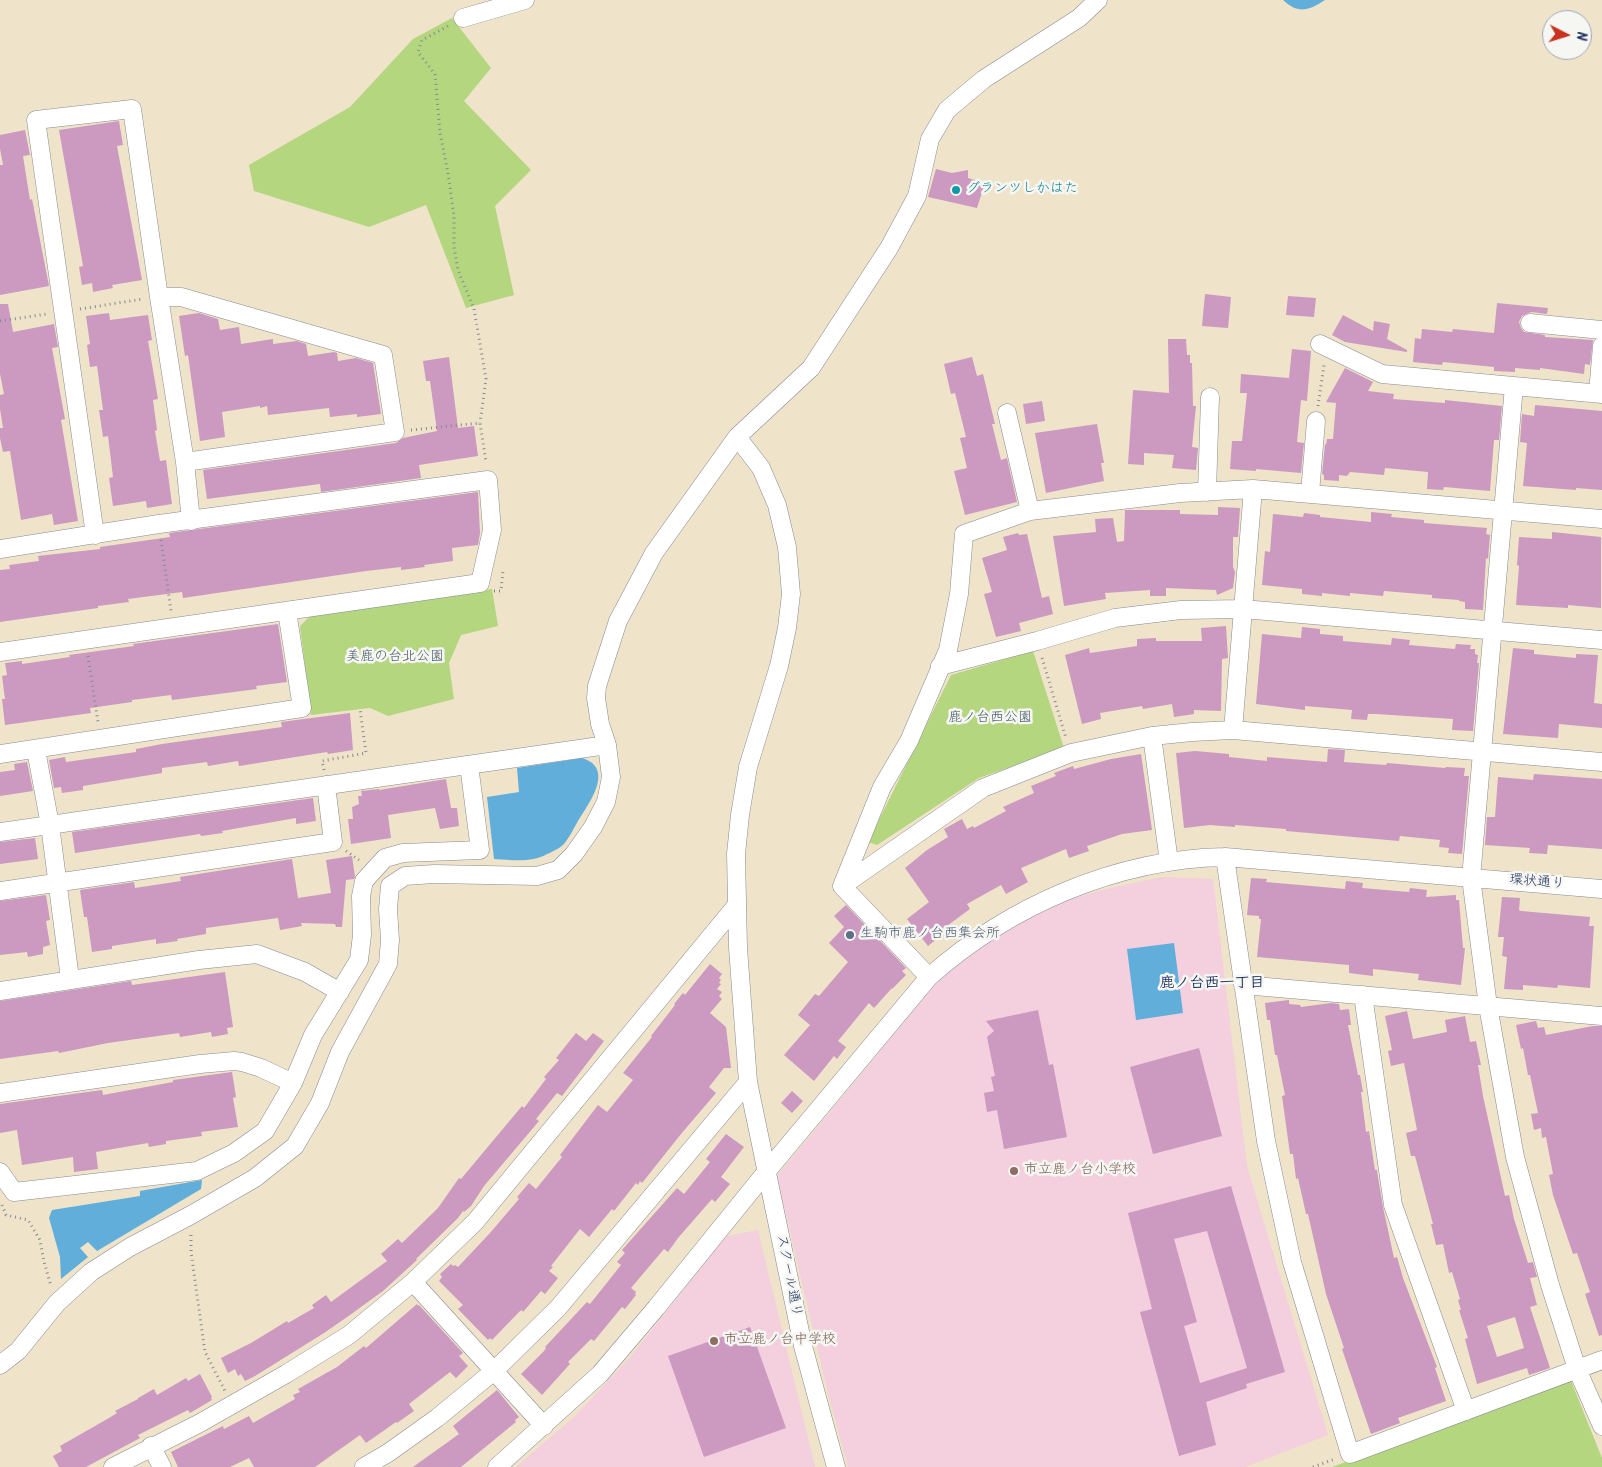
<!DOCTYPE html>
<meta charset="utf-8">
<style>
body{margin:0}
#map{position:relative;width:1602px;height:1467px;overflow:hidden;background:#efe4c9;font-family:Kalam,sans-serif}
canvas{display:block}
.north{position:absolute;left:1542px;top:10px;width:50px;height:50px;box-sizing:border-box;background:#f6f6f2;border:1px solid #9ea6b7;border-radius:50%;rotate:95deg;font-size:14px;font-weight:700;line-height:20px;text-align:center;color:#1b2f5e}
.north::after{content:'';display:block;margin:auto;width:18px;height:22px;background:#c8321e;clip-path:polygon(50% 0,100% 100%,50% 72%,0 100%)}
</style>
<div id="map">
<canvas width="1602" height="1467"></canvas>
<div class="north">N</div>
</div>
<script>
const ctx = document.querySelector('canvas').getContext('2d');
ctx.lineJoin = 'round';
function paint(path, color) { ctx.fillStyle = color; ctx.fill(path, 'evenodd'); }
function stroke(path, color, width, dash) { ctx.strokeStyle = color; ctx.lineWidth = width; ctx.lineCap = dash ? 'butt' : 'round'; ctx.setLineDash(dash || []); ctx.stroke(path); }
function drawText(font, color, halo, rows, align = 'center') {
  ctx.font = font + ' Kalam,"Klee One",sans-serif'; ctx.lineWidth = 5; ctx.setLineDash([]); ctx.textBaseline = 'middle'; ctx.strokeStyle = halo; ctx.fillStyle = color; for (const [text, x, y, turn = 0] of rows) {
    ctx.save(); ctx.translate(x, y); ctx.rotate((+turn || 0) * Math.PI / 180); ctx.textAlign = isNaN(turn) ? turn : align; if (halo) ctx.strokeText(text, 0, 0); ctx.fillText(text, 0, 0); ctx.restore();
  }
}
const built = new Path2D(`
 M1161 877 1213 879 1247 1166 1328 1435 1245 1467H848L828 1394 777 1176 937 982 981 947 1022 921 1061 902 1102 890Z
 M758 1230 815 1467H516L577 1414 631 1356 726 1236Z`);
const green = new Path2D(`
 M452 18 491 68 464 101 531 170 495 206 514 295 466 308 426 205 369 227 254 191 249 165 350 107 413 39Z
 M492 589 498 626 461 635 449 663 454 699 388 716 370 708 311 715 300 626 310 616Z
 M1033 651 1064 748 979 778 877 845 868 842 951 675Z
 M1571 1381 1602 1458V1467H1332Z`);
const water = new Path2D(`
 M1283 0H1325C1308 11 1298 14 1283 0Z
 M582 758C615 768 590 802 578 821 574 828 569 838 564 844 560 848 552 852 547 854 532 863 512 860 494 859L487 797 519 792 517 768Z
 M1174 943 1183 1013 1136 1020 1127 949Z
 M202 1180 201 1189 97 1251 88 1242 80 1248 88 1257 61 1279 60 1257 49 1218 52 1210 140 1196V1191Z`);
const building = new Path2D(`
 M119 121 123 145 117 146 142 280 112 285 113 288 93 292 92 283 82 285 79 267 83 266 59 130Z
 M25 130 30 155 23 156 30 200 32 199 49 286 0 295V165H3L0 149V135Z
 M936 169 952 173 968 170V178L985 183 977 208 928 197Z
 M1205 294 1231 297 1228 328 1202 326Z
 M1288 296 1316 298 1314 317 1286 315Z
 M1497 303 1548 308 1547 314 1531 312 1522 316 1519 322 1521 328 1524 332 1545 335V337L1593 340 1590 365 1585 364 1584 374 1540 368V370L1515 368V372L1494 371V367L1443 362 1442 365 1413 362 1415 338 1421 339 1422 329 1452 332 1453 329 1494 333Z
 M0 304H8L13 332 54 324 58 347 52 348 65 419 61 420 78 521 54 525 52 514 21 520 10 451 3 452 0 438V428H3L0 409V395L4 394 0 374Z
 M109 313 110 320 148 315 152 340 148 341 158 399 153 400 157 430 155 431 160 461 166 460 172 504 147 508 146 501 113 506 109 478 113 477 108 436 103 437 99 410H103L97 366 90 367 87 345 90 344 86 316Z
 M199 313 218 319 220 330 239 327 241 344 273 339V344L297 341 306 344 308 356 334 352 337 353 338 361 356 358 373 363 381 414 357 417V414L330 417 329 408 268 415 267 406 260 408V406L222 412 225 437 200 441 188 355 185 356 179 316Z
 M1343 315 1373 331 1374 321 1390 324 1387 339 1407 350V352L1345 342 1332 335Z
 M1168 339H1186L1187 355H1190V363H1192L1193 406H1196L1192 447 1198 448 1196 470 1172 468 1174 455 1144 453V465L1128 464 1133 390 1169 393Z
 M1292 349 1311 351 1307 401 1301 400 1297 442 1304 443 1301 473 1256 469V471L1230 469 1232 441H1242L1247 393H1240L1241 374 1289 378Z
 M449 357 458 428 474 426 478 456 419 465 421 478 321 492 320 484 207 499 203 470 396 443 403 438 437 431 430 381H426L423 361Z
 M972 357 977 376 983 374 995 424H992L1001 460 1007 458 1017 502 965 515 954 471 967 468 960 438 966 437 955 393 951 394 944 364Z
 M1345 368 1373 382 1368 391 1394 394 1393 399 1445 403V400L1502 406 1499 440H1494L1490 491 1444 487 1443 490 1427 489 1428 472 1385 468 1384 475 1350 472 1347 476 1339 475V481L1324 480V475L1322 474 1325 444 1326 445 1327 439H1333L1336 403 1326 402Z
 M1042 401 1045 421 1026 424 1023 404Z
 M1535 405 1602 411V490L1576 488V490L1523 486 1527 443 1520 442 1522 414 1534 416Z
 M1097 424 1104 463H1101L1104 481 1046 493 1035 433Z
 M478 492 480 533 478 545 452 548 453 561 424 565 425 567 401 570V567L366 571 183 598 182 592 128 599 129 602 98 606V608L0 622V570L10 569 9 565 39 561 38 556 100 549V547L170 537 169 533Z
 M1218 507 1240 508 1238 537H1233V567L1235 572 1233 588 1217 595 1216 590 1166 588V596H1150V590L1105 593 1106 599 1064 606 1053 536 1096 532 1095 519 1113 518 1117 542 1124 541 1125 510H1180V514L1218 515Z
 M1371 512 1392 514 1391 517 1424 520V523L1487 528 1486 534 1490 535 1488 559 1486 558 1483 610 1465 609V602L1459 601V600L1432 598V595L1384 591 1383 596 1350 593V596L1322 593V596L1302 594V589L1262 585 1265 551 1270 552 1273 514 1303 517 1304 513 1320 515V517L1371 522Z
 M1552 532 1601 537V608L1568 605V608L1516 605 1519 566 1517 565 1519 537 1552 539Z
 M1018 533 1019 535 1027 534 1042 598 1049 596 1053 614 1019 623 1021 631 996 637 984 594 992 592 982 558 1007 550 1003 537Z
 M278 624 287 682 256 686 257 689 172 700 171 695 132 700V702L90 708 91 713 5 725 2 699H5L2 676 7 675 5 663 22 661V664L70 657 69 655 134 646 133 644Z
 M1226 626 1228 658 1222 659 1221 711 1194 710V714L1174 717 1172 704 1143 709 1142 706 1100 713 1101 719 1082 724 1065 655 1089 648 1090 653 1137 646V639L1156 638V641H1202L1201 628Z
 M1302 627 1320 629V634L1343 636V641L1391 645 1392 638 1410 640 1409 645 1455 649 1456 644 1471 645 1470 649H1475V654L1478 655 1477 663H1479L1473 731 1452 730 1453 719 1376 714H1368L1367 720 1351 719 1352 710 1305 706V710L1256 704 1262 634 1301 638Z
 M1513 648 1534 650V654L1576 658V654L1598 655 1594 703 1602 704V728L1559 724 1558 738 1503 734Z
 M350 713 353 750 328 754 327 752 239 766 238 761 208 766 207 762 162 768V773L83 786V790L62 793 61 787 54 788 49 760 65 757 66 762 136 752V749L162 744 282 727 281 722Z
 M1328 749 1345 750 1344 762 1386 765 1387 763 1445 768 1446 767 1465 768 1464 776H1469L1462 854 1448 853 1449 848 1439 847 1440 840 1400 836 1399 841 1286 831V829L1235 825V827L1210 825 1184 828 1176 753 1195 751 1229 754V757L1267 761V757L1327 762Z
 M1141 754 1152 830 1122 834 1087 846 1089 851 1069 858 1066 849 1021 868 1028 882 1006 894 1001 885 967 904 970 909 940 931 943 934 928 946 907 919 929 902 905 868 927 850 948 837 944 829 962 819 967 829 973 826 974 828 1006 811 1003 807 1034 793 1031 786 1056 776 1054 773 1073 766 1074 769 1111 759Z
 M27 762 33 791 0 796V772L15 770 14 764Z
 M1534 774 1602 779V849L1548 845 1547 854 1529 853 1530 848 1485 845 1487 817H1495L1498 777 1533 780Z
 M446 779 451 808H457L459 826 440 829 435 808 388 815 391 838 351 844 348 819H353L352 807 359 804 358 796H362L361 791 379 789V790Z
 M313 798 316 821 296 824V818L222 831 223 833 201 836 200 834 75 853 72 832Z
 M35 838 38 859 0 864V842Z
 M352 856 355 877 354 879 346 880 342 927H336L335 924 301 923 302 926 280 930 278 918 206 928V934L177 939 178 941 156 944V939L112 946V949L92 952 87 917H84L80 890 134 882 135 888 181 881 180 877 292 859 298 898 331 893 326 860Z
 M1251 878 1267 879 1266 882 1345 889 1346 881 1363 883 1362 888 1409 892 1410 888 1427 890 1426 897 1456 895V900H1459L1463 948H1465L1461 985 1418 980 1419 974 1373 969V976L1349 973V965L1257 957 1261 919H1259V916L1247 915Z
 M46 895 50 920 46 921 50 945 43 947V954L28 957 27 952 0 955V901Z
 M1502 897 1520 898 1519 910 1521 911 1590 917 1589 926H1594L1590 988 1558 985 1557 988 1523 985V990L1504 989 1507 957 1502 956 1504 937H1498Z
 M846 905 906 968 902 971 906 975 892 989V988L874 1008 869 1003 838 1041 846 1047 837 1059 834 1056 814 1081 784 1055 810 1025 798 1015 815 994 819 996 848 962 829 943 844 927 834 916Z
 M710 964 722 974 719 978 721 980 719 983 721 984 717 989 722 992 719 996 722 999 710 1013 726 1027 731 1068H724L709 1087 716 1093 681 1134 642 1183 640 1181 638 1185 636 1183 614 1211 612 1209 589 1237 580 1229 551 1266 553 1267 549 1271 558 1278 545 1294 541 1291 523 1312 522 1310 519 1312 492 1340 490 1338 488 1340 458 1309 463 1305 439 1281 442 1277 440 1274 451 1264 453 1266 455 1265 458 1267 490 1233 519 1199 517 1197 529 1183 536 1189 562 1157 560 1155 598 1105 607 1112 633 1080 623 1073 652 1037 651 1036 675 1005 674 1004 683 993 685 995Z
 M225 972 233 1027 227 1028 228 1034 212 1037 211 1032 180 1037 179 1033 108 1043 59 1053 58 1051 0 1059V1001L131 981 132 985Z
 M1289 1000V1004L1300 1005 1301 1007 1331 1003 1339 1004 1340 1010 1349 1009 1351 1025H1348L1358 1075H1360L1363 1092H1361L1366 1132 1369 1131 1375 1170H1377V1171L1383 1207 1394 1258 1397 1257 1403 1278 1437 1367 1435 1368 1446 1401 1398 1418 1400 1423 1371 1434 1342 1349 1344 1348 1326 1294 1308 1214H1306L1298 1178 1296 1179 1293 1154H1290L1282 1096 1285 1095 1277 1055H1275L1270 1020H1267L1265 1003Z
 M1038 1010 1049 1065 1053 1064 1067 1137 1004 1149 997 1110 987 1112 984 1093 994 1091 991 1077 995 1076 987 1037 994 1031 986 1021Z
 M1407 1011 1413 1039 1447 1032 1445 1020 1465 1016 1470 1042 1476 1041 1481 1065H1478L1483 1096 1505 1196 1509 1195 1514 1219 1528 1263 1533 1262 1537 1277 1530 1278 1537 1305 1530 1307 1550 1368 1529 1375 1527 1368 1477 1384 1465 1339 1468 1338 1459 1310H1461L1458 1300 1460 1299 1452 1272 1449 1273 1443 1244 1436 1245 1431 1224H1433L1415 1156H1411L1406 1133 1417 1130 1404 1063 1391 1066 1388 1051 1392 1050 1385 1016ZM1515 1317 1524 1348 1497 1357 1487 1326Z
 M1536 1021 1538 1028 1544 1027 1546 1035 1593 1026H1602V1335L1599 1336 1585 1294 1590 1292 1577 1253 1573 1254 1553 1195 1549 1175 1553 1174 1546 1137 1542 1138 1541 1128 1534 1130 1531 1114 1538 1113 1530 1075H1528L1523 1048 1521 1049 1516 1025Z
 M576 1033 586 1041 593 1033 604 1041 562 1096 557 1093 536 1119 539 1121 484 1186 471 1206 464 1212 463 1211 458 1218 416 1259 417 1260 383 1291 350 1315 324 1333 255 1376 245 1381 241 1374 238 1376 235 1369 228 1373 221 1358 251 1343 287 1321 288 1323 314 1308 312 1305 326 1295 331 1302 387 1261 381 1254 398 1239 402 1243 438 1208 459 1178 461 1179 522 1106 524 1108 546 1079 544 1077 559 1060 556 1058Z
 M1199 1048 1222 1136 1153 1154 1130 1067Z
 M232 1072 236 1097 233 1098 238 1127 201 1132 202 1136 166 1141V1144L149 1147 148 1143 96 1152 98 1169 74 1172 73 1157 22 1165 17 1130 0 1133V1104L102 1090 103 1095 173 1082V1080Z
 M792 1091 803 1101 792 1113 781 1103Z
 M726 1134 744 1147 721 1177 730 1184 715 1202 712 1199 678 1238 668 1252 664 1249 631 1288 636 1292 635 1294 636 1295 625 1309 622 1307 594 1341 591 1339 568 1362 570 1364 542 1395 521 1374 544 1351 546 1348 545 1347 587 1302 590 1304 621 1265 617 1262 625 1253 622 1250 677 1188 684 1194 710 1162 706 1159Z
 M1231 1186 1285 1372 1246 1384 1247 1388 1206 1402 1216 1445 1179 1456 1140 1312 1152 1309 1128 1213ZM1207 1231 1247 1368 1200 1383 1184 1326 1197 1322 1174 1239Z
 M417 1304 418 1306 419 1305 463 1353 459 1356 468 1366 456 1378 450 1372 409 1404 414 1411 397 1423 396 1422 366 1443 360 1435 315 1467H254L249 1458 230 1467H178L171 1452 223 1426 224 1429 249 1416 253 1423 295 1399 293 1395 300 1392 298 1389 337 1367 364 1346 366 1348Z
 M750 1327 786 1428 704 1457 668 1356Z
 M200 1374 212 1397 211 1398 212 1400 190 1413 188 1410 138 1435 140 1438 86 1467H59L53 1456 62 1451 60 1446 109 1418 117 1413 115 1411 138 1399V1398L154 1389 157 1395 186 1378 188 1381Z
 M497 1390 519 1417 515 1420 516 1422 461 1467H413L459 1434 453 1426Z`);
const path = new Path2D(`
 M448 26 422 40 418 52 435 74 440 133 448 173 454 216V247L458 270 474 309 486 379 480 423
 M80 309 143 299
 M0 321 47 314
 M1318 406 1324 365
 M411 430 480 423 486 462
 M161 540 171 611
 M494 591H501L503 571
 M88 656 98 722
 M1042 658 1066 738
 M324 770 322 761 366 753 360 709
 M346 851 359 860
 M2 1205 6 1215 28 1220 40 1240 44 1262 51 1286
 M191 1235V1252L205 1352 225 1391
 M1313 1467 1335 1459`);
const minor = new Path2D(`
 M463 18 525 0
 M159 297H181L383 355 395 432 185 462
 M1530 323 1602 330
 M1320 344 1382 374 1602 394
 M1514 386 1471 878 1488 1006 1515 1157 1550 1285 1577 1369 1602 1426
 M1598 393 1602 346
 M1007 413 1030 511
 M737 437 761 468 777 505 787 547 791 594 787 628 779 666 748 767 740 815 736 854 738 948 748 1082 803 1346 836 1467
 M1207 492 1210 397
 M1310 493 1316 421
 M95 535 36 120 132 109 159 297 185 462 191 521
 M0 549 159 524 488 480 492 530 480 583 0 652
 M940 666 1037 641 1115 618 1181 610 1243 609 1602 640
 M1233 730 1253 489
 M1152 736 1169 862
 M36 750 50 825 70 979
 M0 754 302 708 287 611
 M0 832 607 745
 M1225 857 1266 1141 1292 1262 1350 1454 1602 1360
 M842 886 983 788 1071 753 1152 736 1192 732 1233 730 1602 762
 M0 891 333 842 326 785
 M929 977 842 886 882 787 909 741 948 650 959 594 964 534 1030 511 1180 493 1253 489 1602 519
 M1243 985 1602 1016
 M0 991 199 960 257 954 305 972 340 992
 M1363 995 1393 1205 1466 1411
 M0 1093 200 1064 234 1061 242 1062 261 1068 293 1083
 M0 1172 14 1192 197 1171 234 1153 265 1131 293 1083 313 1035 359 960 362 935 361 896 364 881 385 858 403 853 480 850 469 765
 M413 1282 544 1426
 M0 1365 18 1351 57 1303 91 1272 130 1247 191 1215 255 1178 295 1146 320 1103 340 1052 388 964 390 940 388 909 390 886 405 876 434 874 537 876 558 870 574 854 593 827 606 802 611 777 607 745 600 724 596 698 597 686 618 621 654 553 737 437 811 368 889 248 917 196 930 139 947 110 984 79 1079 18 1098 0
 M151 1446 162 1467
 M113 1467 200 1423 286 1374 349 1335 413 1282 475 1222 736 906
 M364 1467 388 1453 437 1418 494 1371 558 1308 748 1082
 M497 1467 600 1374 656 1308 767 1171 929 977C1010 905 1117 859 1225 857L1602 889`);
const markers = [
 [956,190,5,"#0f9aa8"],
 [850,935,5,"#5c6f8a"],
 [1014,1171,5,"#8d6e63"],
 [714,1341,5,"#8d6e63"]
];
const cultureNames = [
 ["グランツしかはた",966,190]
];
const parkNames = [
 ["美鹿の台北公園",395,658],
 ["鹿ノ台西公園",990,719]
];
const streetNames = [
 ["環状通り",1537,883,5],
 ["スクール通り",788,1276,79]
];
const serviceNames = [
 ["生駒市鹿ノ台西集会所",860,935]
];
const educationNames = [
 ["市立鹿ノ台小学校",1024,1171],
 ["市立鹿ノ台中学校",724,1341]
];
const neighbourhoodNames = [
 ["鹿ノ台西一丁目",1212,984]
];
paint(built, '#f4cfdd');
paint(green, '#b3d67f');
paint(water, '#61aedb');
paint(building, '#cc99c1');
stroke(minor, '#858a94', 19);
stroke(path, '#858a94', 3, [1, 4]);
stroke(minor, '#fff', 18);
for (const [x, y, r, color] of markers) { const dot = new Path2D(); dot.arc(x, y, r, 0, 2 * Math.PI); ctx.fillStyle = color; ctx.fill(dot); stroke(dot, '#f6f6f2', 2); }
drawText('14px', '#0d838f', '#f6f6f2', cultureNames, 'left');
drawText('14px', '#415966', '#f6f6f2', parkNames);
drawText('14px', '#1b2f5e', '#f6f6f2', streetNames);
drawText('14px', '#4e5e75', '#f6f6f2', serviceNames, 'left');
drawText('14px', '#785e54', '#f6f6f2', educationNames, 'left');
drawText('bold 15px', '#1b2f5e', '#f6f6f2', neighbourhoodNames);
</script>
